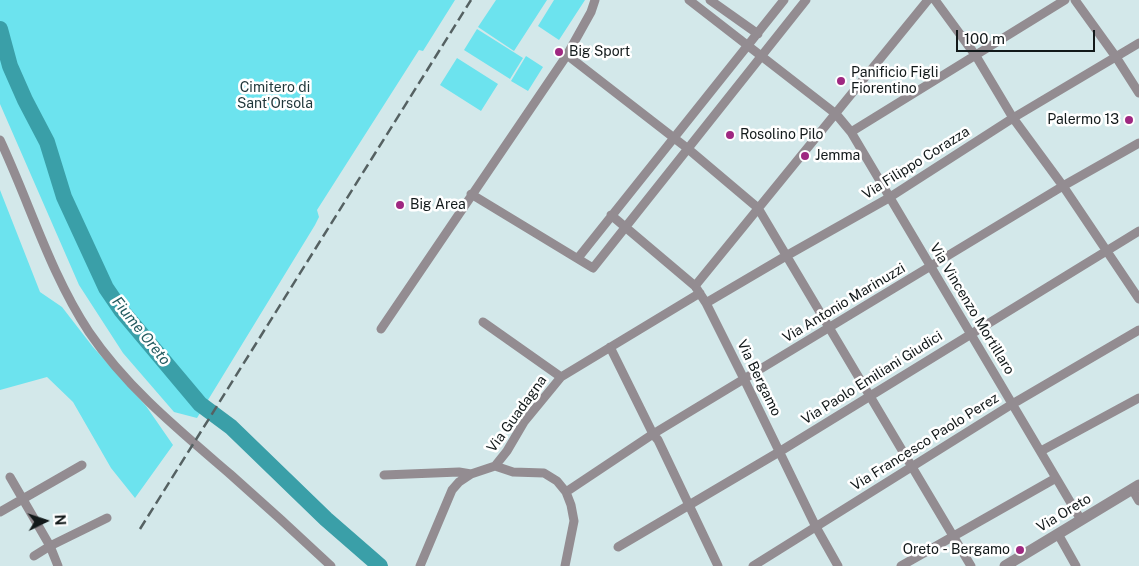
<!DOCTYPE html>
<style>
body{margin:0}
#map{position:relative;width:1139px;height:566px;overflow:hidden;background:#d3e8ea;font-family:"Public Sans",sans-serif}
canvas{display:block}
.north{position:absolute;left:20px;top:496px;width:50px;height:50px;-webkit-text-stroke:4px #fff;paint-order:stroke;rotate:86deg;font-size:14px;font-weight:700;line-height:20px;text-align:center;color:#12191a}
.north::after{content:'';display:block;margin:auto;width:18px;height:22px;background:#12191a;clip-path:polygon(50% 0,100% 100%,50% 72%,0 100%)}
.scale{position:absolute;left:956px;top:30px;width:139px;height:22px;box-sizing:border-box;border:2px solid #12191a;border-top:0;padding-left:6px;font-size:15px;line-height:18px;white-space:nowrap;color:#12191a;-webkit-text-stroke:4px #fff;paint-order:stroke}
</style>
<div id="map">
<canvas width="1139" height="566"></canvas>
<div class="north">N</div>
<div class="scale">100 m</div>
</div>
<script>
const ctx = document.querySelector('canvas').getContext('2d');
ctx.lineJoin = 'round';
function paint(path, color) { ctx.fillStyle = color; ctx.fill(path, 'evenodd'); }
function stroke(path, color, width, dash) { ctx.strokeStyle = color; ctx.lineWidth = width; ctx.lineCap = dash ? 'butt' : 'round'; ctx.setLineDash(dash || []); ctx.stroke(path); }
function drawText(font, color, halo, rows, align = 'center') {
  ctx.font = font + ' "Public Sans",sans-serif'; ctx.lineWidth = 5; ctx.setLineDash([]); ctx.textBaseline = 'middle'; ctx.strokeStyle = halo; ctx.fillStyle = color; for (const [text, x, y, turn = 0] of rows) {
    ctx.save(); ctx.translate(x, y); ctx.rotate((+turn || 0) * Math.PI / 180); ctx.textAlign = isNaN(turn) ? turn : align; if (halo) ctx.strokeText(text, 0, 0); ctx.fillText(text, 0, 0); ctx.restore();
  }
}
const green = new Path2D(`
 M0 0H455L423 51 419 50 317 210 319 217 315 225 197 418 174 412 123 353 79 285 0 104Z
 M496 0H547L514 51 478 27Z
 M554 0H585L559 40 538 26Z
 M477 29 523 58 510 79 464 50Z
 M526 56 543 67 528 91 511 81Z
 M457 58 498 84 481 111 440 85Z
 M0 190 40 292 62 307 93 347 146 406 173 445 135 498 111 468 73 402 47 377 0 390Z`);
const river = new Path2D(`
 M0 29 10 66 25 100 47 142 64 197 106 288 121 310 200 404 231 427 326 519 380 566`);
const minor = new Path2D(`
 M689 0 836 114 851 132 1081 520
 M710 0 758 34
 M935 0 976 56 1013 118 1063 186 1139 299
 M1075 0 1116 57 1139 93
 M567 55 687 148 758 208 971 566
 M851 132 1065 0
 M0 140C30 204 50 273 89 332 127 388 180 431 230 474 264 504 298 535 331 566
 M471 194 593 268 806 0
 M611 215 695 286 706 303 744 379 816 527 838 566
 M578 258 784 0
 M695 286 928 0
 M706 303 786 256 887 199 1013 118 1139 43
 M483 322 561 377
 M381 329 567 55 591 12 595 0
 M610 347 653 434 658 440 718 566
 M1041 451 1139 398
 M495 466 513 472 544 473 557 481 566 492 571 505 574 521 565 566
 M384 475 459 472 471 474
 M10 477 50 546 58 566
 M1132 489 1139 501
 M566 492 653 434 1063 186 1139 143
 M0 512 82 465
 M1058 534 1076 566
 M618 547 779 452 1139 231
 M34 556 50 546 107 518
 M420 566 452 490 459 482 471 474 495 466 507 451 524 422 561 377 700 293
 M753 566 1009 406 1139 330
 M901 566 1056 478`);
const tertiary = new Path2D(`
 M1005 566 1139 485`);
const rail = new Path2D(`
 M140 529 471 0`);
const markers = [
 [559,52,5,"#9f2881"],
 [841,81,5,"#9f2881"],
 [1129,120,5,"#9f2881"],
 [730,135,5,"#9f2881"],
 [805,156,5,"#9f2881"],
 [400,205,5,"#9f2881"],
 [1020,550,5,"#9f2881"]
];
const poiNames = [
 ["Big Sport",569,52],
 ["Panificio Figli",851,73],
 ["Fiorentino",851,89],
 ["Palermo 13",1119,120,"right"],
 ["Rosolino Pilo",740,135],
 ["Jemma",815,156],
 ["Big Area",410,205],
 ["Oreto - Bergamo",1010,550,"right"]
];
const parkNames = [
 ["Cimitero di",275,88],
 ["Sant'Orsola",275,104]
];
const streetNames = [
 ["Via Filippo Corazza",916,163,-32],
 ["Via Antonio Marinuzzi",844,303,-31],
 ["Via Vincenzo Mortillaro",972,309,59],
 ["Via Bergamo",759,378,64],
 ["Via Paolo Emiliani Giudici",872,378,-32],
 ["Via Guadagna",517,414,-54],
 ["Via Francesco Paolo Perez",925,442,-32],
 ["Via Oreto",1064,513,-31]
];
const waterNames = [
 ["Fiume Oreto",141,331,51]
];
paint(green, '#6ce3ee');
stroke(river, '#3a9fa8', 16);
stroke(minor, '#938c91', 9);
stroke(tertiary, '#938c91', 11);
stroke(rail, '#556162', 2.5, [10, 5]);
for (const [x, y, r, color] of markers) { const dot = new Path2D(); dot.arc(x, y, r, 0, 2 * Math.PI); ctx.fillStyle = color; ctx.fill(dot); stroke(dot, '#fff', 2); }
drawText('14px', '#12191a', '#fff', poiNames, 'left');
drawText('14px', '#1f3639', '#fff', parkNames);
drawText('14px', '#12191a', '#fff', streetNames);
drawText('italic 15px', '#245c61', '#fff', waterNames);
</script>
